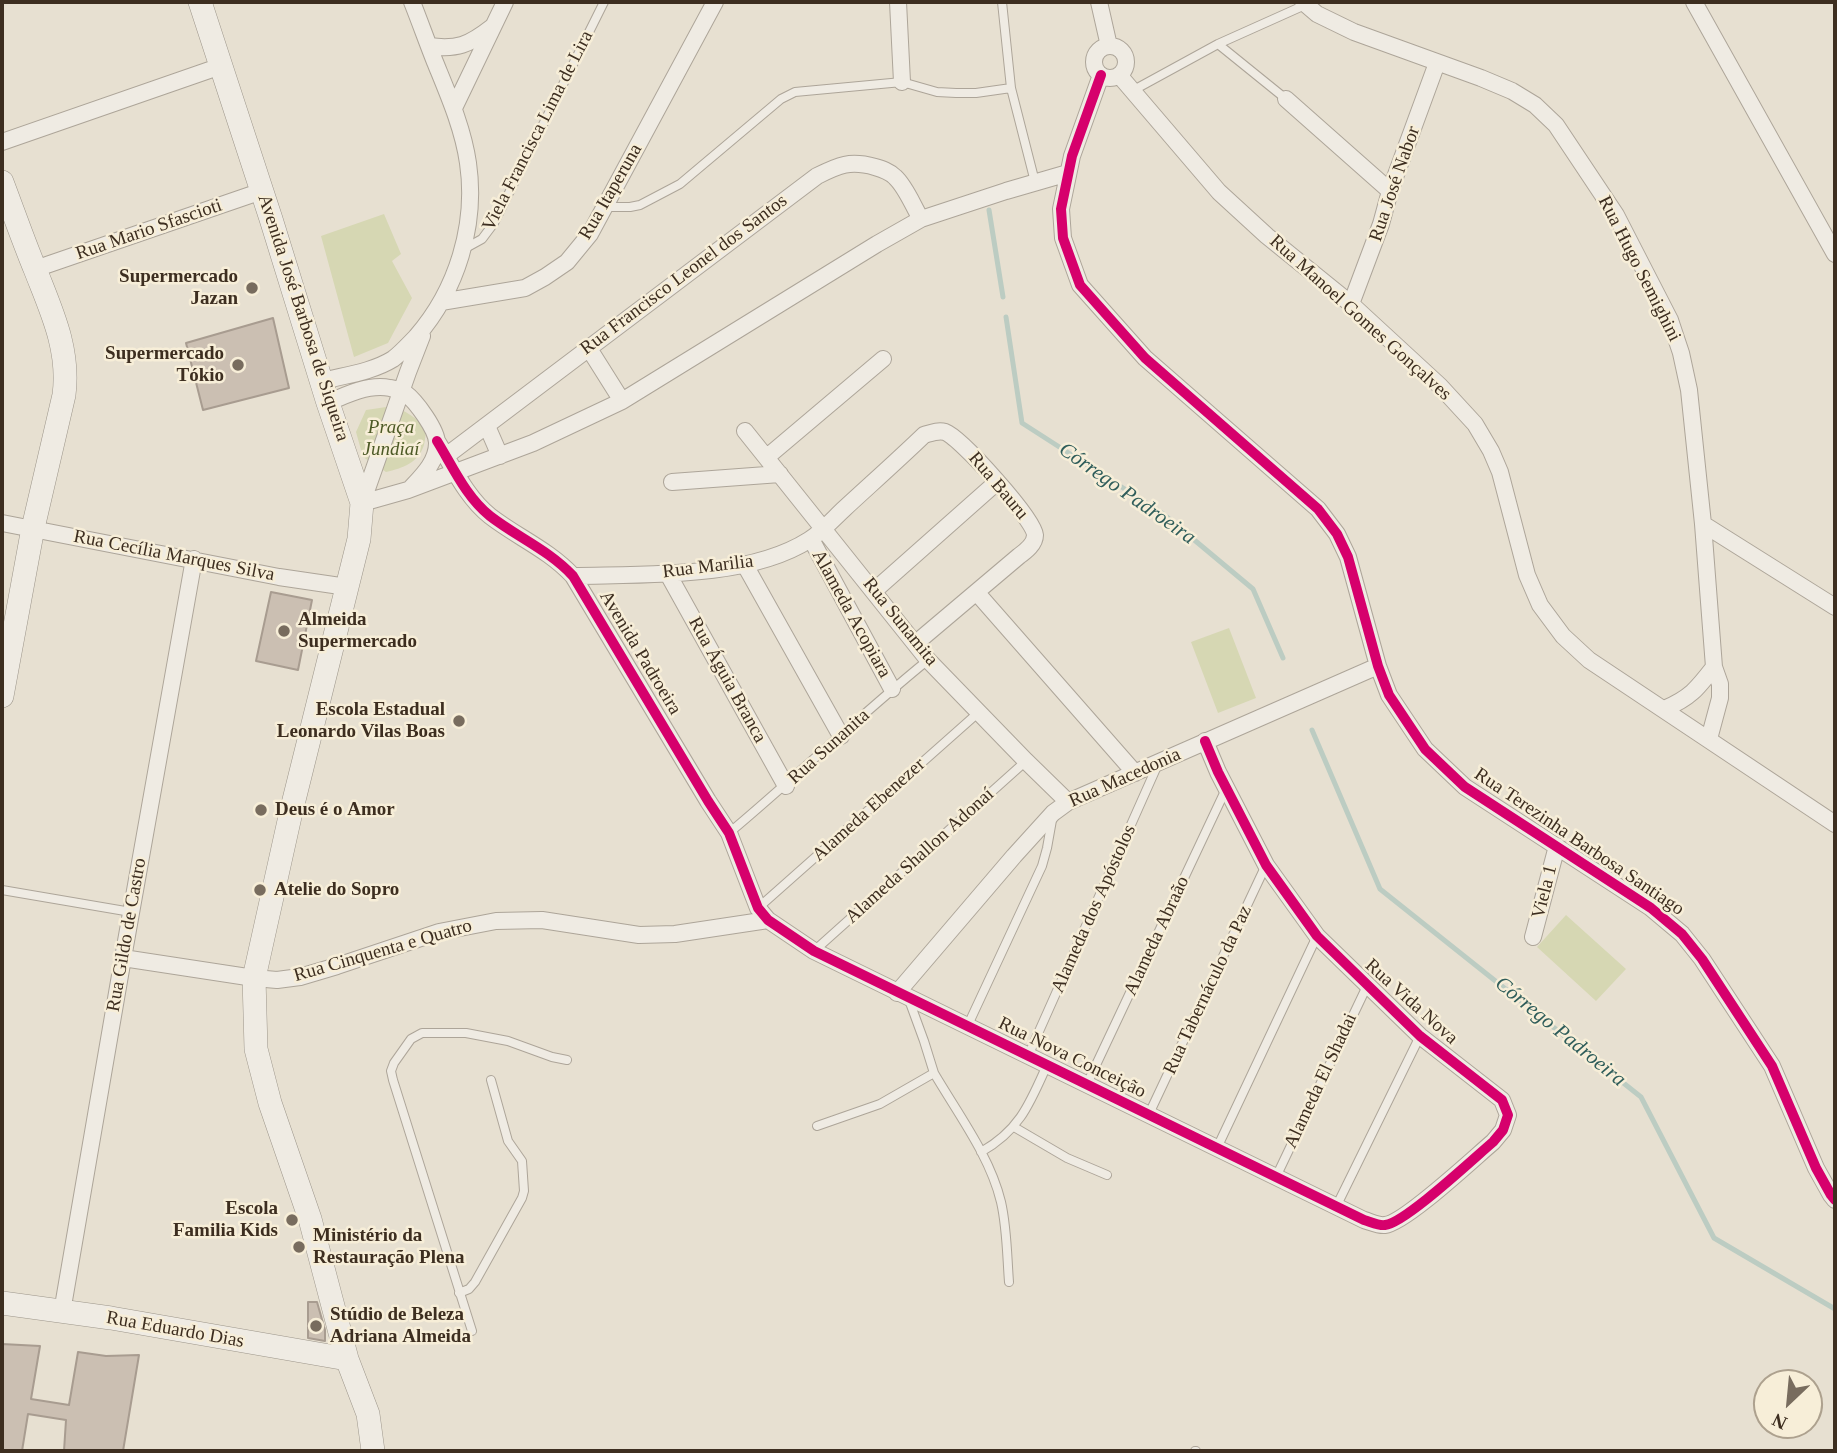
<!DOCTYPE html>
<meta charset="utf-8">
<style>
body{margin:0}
#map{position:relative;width:1837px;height:1453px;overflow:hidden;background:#e7e0d1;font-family:Georgia,serif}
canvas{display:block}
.frame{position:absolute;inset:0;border:4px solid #3d2e20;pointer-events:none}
.north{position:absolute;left:1753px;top:1369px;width:70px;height:70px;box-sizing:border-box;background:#f7eed8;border:2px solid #ada18e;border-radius:50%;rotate:206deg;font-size:19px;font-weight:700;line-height:28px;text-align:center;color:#3d2e20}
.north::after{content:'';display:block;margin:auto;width:24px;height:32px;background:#786c5e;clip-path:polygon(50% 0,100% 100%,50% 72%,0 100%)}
</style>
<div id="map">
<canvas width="1837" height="1453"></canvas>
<div class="frame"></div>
<div class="north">N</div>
</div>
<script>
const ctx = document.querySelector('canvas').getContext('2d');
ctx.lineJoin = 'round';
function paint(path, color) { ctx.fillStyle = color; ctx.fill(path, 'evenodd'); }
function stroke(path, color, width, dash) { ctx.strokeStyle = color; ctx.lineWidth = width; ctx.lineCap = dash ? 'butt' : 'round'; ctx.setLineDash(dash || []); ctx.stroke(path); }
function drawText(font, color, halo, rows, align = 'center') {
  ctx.font = font + ' Georgia,serif'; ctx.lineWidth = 5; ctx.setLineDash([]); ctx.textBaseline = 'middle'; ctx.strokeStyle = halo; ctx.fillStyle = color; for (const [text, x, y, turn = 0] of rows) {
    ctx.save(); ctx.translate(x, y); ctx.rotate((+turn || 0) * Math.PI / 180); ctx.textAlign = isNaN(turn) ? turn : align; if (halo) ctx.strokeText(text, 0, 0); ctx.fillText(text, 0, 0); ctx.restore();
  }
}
const green = new Path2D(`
 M384 214 401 254 392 261 412 298 388 343 354 357 321 236Z
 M393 406C404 411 418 417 424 429 427 433 425 439 424 445 418 463 403 468 386 472L363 457 356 432 366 410Z
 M1229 628 1256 698 1218 713 1191 642Z
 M1566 915 1626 969 1596 1001 1537 947Z`);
const stream = new Path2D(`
 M989 210 1003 297
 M1006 317 1022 423 1162 513 1253 589 1283 658
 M1312 730 1380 889 1641 1097 1714 1238 1835 1309`);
const building = new Path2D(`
 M273 318 289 388 203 410 186 343Z
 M271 592 312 600 298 670 256 661Z
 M308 1302H317L325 1330V1341L308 1338Z
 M2 1344 40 1346 31 1399 69 1405 78 1352 106 1356 139 1355 123 1451H64L66 1420 28 1414 22 1451H2Z`);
const lane = new Path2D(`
 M1002 2 1011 88 1035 182
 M1218 44 1286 99
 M1132 91 1218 44 1305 5
 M605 207H630L640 205 680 184 781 99 795 92 902 82 937 92 956 93H976L1011 88
 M462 250 482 239 494 223 604 2
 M729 833C796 777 860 715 928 660
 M2 890 131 912
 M758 908 979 712
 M814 951 1026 761
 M909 1000 924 1041 934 1073
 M967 1027 1042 866 1047 848 1052 820
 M1028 1056 1158 764
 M1087 1084 1226 789
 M1149 1114 1266 865
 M817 1126 880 1104 934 1073C958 1114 990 1156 1001 1202 1007 1228 1007 1256 1009 1282
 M1014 1127 1067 1158 1107 1175
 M1217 1148 1317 936
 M981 1152C1020 1130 1030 1103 1047 1065
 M1276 1177 1367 986
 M1336 1207 1420 1036
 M459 1293 469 1289 475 1282 522 1198 524 1191 522 1161 508 1141 491 1080
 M472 1331 393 1080 391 1071 394 1063 411 1039 422 1033H466L508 1041 552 1057 567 1060
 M1195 1451H1196`);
const street = new Path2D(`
 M898 2 902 82
 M1099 2 1109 46
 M1303 2 1317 14 1354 32 1481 78 1512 91 1535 105 1556 125 1616 215 1670 320 1681 353 1689 390 1703 524 1714 667 1720 684V698L1709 739
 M1694 2 1835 254
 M1094 62a16 16 0 1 1 32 0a16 16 0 1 1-32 0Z
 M429 46C457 50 469 45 492 27
 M1101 75 1072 156 1061 209 1063 238 1080 285 1145 358 1318 509 1337 534 1348 557 1378 666 1389 695 1425 749 1465 787 1651 908 1682 934 1702 959 1772 1066 1816 1168 1831 1195 1835 1200
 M1119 75 1219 192 1267 236 1351 304 1440 386 1475 424 1491 451 1500 472 1527 575 1540 605 1563 636 1589 660 1835 824
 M1286 99 1390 191
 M454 108 505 2
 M2 142 221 66
 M35 269 262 191
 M441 302 525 288 545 277 567 262 590 234 715 2
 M1351 304 1381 224 1390 191 1437 63
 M588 347 622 401
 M322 381C346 375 372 372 393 359 401 353 409 344 416 337 457 290 477 225 468 163 463 128 448 94 435 62 427 42 420 22 412 2
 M328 403C347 394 369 384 390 388 396 389 401 390 405 393 416 401 437 430 437 443 437 462 422 476 410 489
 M487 426 500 456
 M745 431 928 660 1026 761 1068 802
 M437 441C453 467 466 497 490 516 517 537 549 550 573 576L708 801 729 833 758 908 768 920 814 951 1364 1220C1371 1222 1379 1226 1385 1225 1405 1223 1474 1158 1493 1142L1503 1130 1508 1115 1502 1100 1420 1036 1317 936 1266 865 1218 772 1205 741
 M446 456 817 176C839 165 850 160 875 167 882 169 889 171 895 177 906 187 913 206 921 219
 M767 457 883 359
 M672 482 780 474
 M362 503 408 490 533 443 622 401 877 244 921 219 1006 191 1068 173
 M362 503 408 372 422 336
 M2 523 279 577 347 587
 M1703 524 1835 607
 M811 539 892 689
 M745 565 841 736
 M668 574 786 786
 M573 576C644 574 748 579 809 540 822 532 834 518 845 508 871 484 898 460 924 435 931 433 938 430 945 432 961 438 1034 519 1035 535 1035 544 1026 551 1019 556L916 643
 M874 591 997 482
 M977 593 1135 773
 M1664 709C1690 698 1697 689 1714 667
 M1533 937 1557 846
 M123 958 254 978 277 980 300 977 337 966 439 932 496 921 542 920 639 935 675 934 768 920
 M897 993 1014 856 1053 813 1068 802 1378 666
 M62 1312 123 958 194 559`);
const secondary = new Path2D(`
 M200 2 271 219 328 403 362 503 359 539 291 812 254 978 256 1049 270 1103 310 1219 347 1359 368 1414 373 1451
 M2 182C13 211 23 240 35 269 51 310 70 349 64 395L33 528 2 696
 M2 1303 111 1318 347 1359`);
const cycleway = new Path2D(`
 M1101 75 1072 156 1061 209 1063 238 1080 285 1145 358 1318 509 1337 534 1348 557 1378 666 1389 695 1425 749 1465 787 1651 908 1682 934 1702 959 1772 1066 1816 1168 1831 1195 1835 1200
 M437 441C453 467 466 497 490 516 517 537 549 550 573 576L708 801 729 833 758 908 768 920 814 951 1364 1220C1371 1222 1379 1226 1385 1225 1405 1223 1474 1158 1493 1142L1503 1130 1508 1115 1502 1100 1420 1036 1317 936 1266 865 1218 772 1205 741`);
const markers = [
 [252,288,7,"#786c5e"],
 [238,365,7,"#786c5e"],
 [284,631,7,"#786c5e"],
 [459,721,7,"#786c5e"],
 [261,810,7,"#786c5e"],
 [260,890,7,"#786c5e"],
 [292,1220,7,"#786c5e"],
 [299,1247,7,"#786c5e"],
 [316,1326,7,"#786c5e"]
];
const streetNames = [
 ["Viela Francisca Lima de Lira",538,131,-63],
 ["Rua José Nabor",1395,184,-71],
 ["Rua Itaperuna",611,192,-60],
 ["Rua Mario Sfascioti",149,230,-19],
 ["Rua Hugo Semighini",1639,269,63],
 ["Rua Francisco Leonel dos Santos",684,275,-37],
 ["Avenida José Barbosa de Siqueira",303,318,72],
 ["Rua Manoel Gomes Gonçalves",1360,318,42],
 ["Rua Bauru",998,486,50],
 ["Rua Cecília Marques Silva",174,556,11],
 ["Rua Marilia",708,567,-7],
 ["Alameda Acopiara",851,614,61],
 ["Rua Sunamita",900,622,51],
 ["Avenida Padroeira",640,653,59],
 ["Rua Águia Branca",727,680,61],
 ["Rua Sunanita",829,747,-42],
 ["Rua Macedonia",1125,778,-24],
 ["Alameda Ebenezer",869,810,-42],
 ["Rua Terezinha Barbosa Santiago",1579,842,34],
 ["Alameda Shallon Adonaí",920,856,-42],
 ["Viela 1",1545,892,-76],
 ["Alameda dos Apóstolos",1094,909,-66],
 ["Rua Gildo de Castro",127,935,-80],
 ["Alameda Abraão",1157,936,-65],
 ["Rua Cinquenta e Quatro",383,951,-16],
 ["Rua Tabernáculo da Paz",1208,990,-65],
 ["Rua Vida Nova",1411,1002,42],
 ["Rua Nova Conceição",1072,1058,26],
 ["Alameda El Shadai",1321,1081,-65],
 ["Rua Eduardo Dias",175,1330,10]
];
const poiNames = [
 ["Supermercado",238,277,"right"],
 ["Jazan",238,299,"right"],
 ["Supermercado",224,354,"right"],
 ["Tókio",224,376,"right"],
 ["Almeida",298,620],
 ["Supermercado",298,642],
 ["Escola Estadual",445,710,"right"],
 ["Leonardo Vilas Boas",445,732,"right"],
 ["Deus é o Amor",275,810],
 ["Atelie do Sopro",274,890],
 ["Escola",278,1209,"right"],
 ["Familia Kids",278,1231,"right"],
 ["Ministério da",313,1236],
 ["Restauração Plena",313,1258],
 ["Stúdio de Beleza",330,1315],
 ["Adriana Almeida",330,1337]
];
const parkNames = [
 ["Praça",391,428],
 ["Jundiaí",391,450]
];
const waterNames = [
 ["Córrego Padroeira",1127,494,35],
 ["Córrego Padroeira",1560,1032,39]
];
paint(green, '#d6d7b3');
stroke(stream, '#bcccc2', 5);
paint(building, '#cbbfb2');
stroke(building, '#a89c90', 2);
stroke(lane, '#ada599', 10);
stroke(street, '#ada599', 18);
stroke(secondary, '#9c958a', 24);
stroke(lane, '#efebe3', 8);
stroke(street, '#efebe3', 16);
stroke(secondary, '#efebe3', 23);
stroke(cycleway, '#d6006c', 10);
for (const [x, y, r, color] of markers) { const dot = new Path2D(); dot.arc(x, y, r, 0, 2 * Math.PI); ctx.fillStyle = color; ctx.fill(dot); stroke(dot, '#f7eed8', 2.5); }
drawText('19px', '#3d2e20', '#f7eed8', streetNames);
drawText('bold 19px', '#3d2e20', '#f7eed8', poiNames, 'left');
drawText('italic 19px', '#4d5a26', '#f7eed8', parkNames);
drawText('italic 21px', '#2f5d5a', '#f7eed8', waterNames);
</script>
